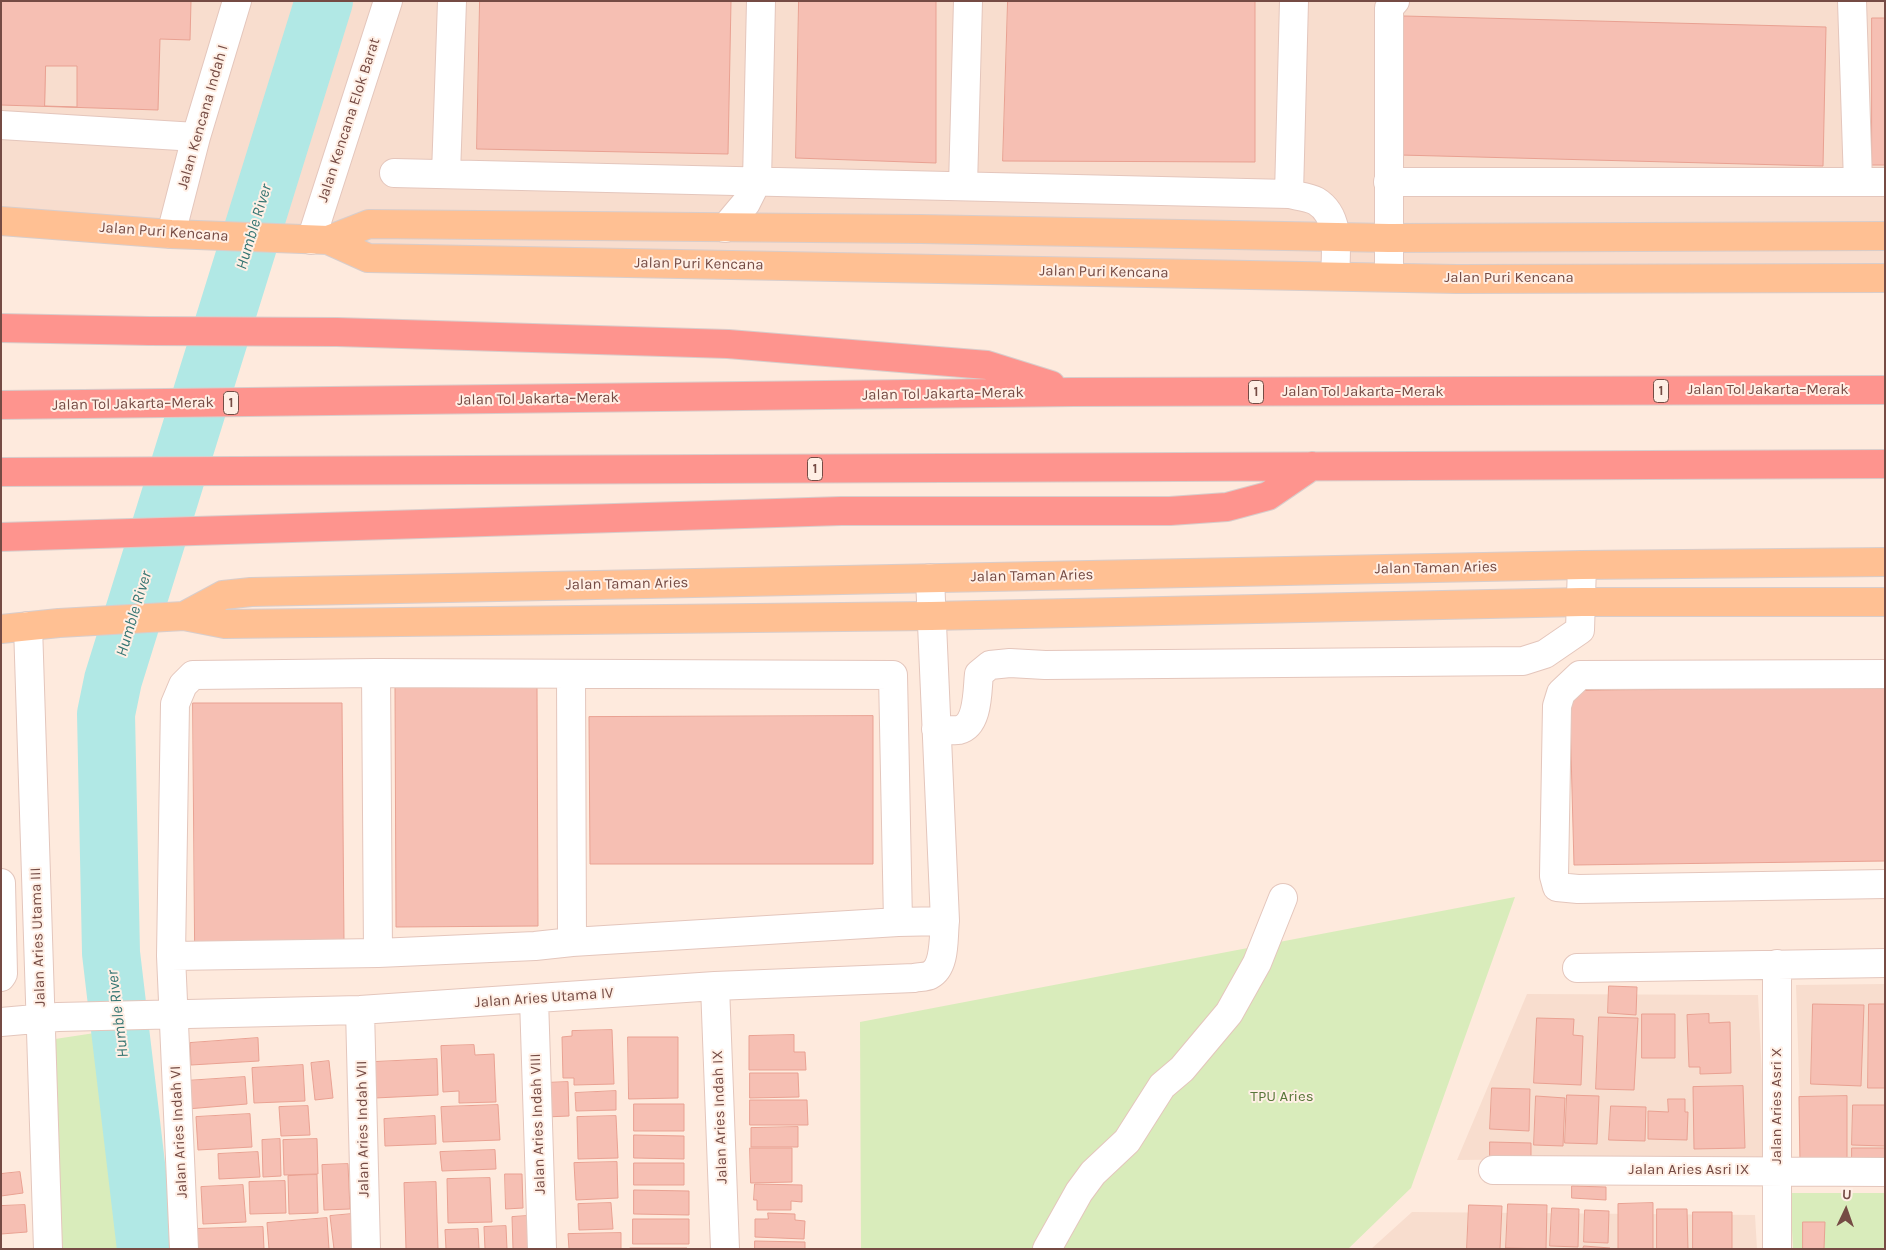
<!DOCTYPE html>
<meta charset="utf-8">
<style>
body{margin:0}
#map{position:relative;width:1886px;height:1250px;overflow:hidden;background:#feeadd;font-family:Karla,sans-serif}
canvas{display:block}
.frame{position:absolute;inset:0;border:2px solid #754b44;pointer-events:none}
.north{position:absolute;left:1821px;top:1185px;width:50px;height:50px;-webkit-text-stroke:4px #ffefe5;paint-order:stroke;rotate:3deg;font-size:14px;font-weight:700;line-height:20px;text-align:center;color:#754b44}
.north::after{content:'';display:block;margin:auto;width:18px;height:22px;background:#754b44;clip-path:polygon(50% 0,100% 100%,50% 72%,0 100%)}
</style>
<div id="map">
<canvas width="1886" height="1250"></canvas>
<div class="frame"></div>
<div class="north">U</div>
</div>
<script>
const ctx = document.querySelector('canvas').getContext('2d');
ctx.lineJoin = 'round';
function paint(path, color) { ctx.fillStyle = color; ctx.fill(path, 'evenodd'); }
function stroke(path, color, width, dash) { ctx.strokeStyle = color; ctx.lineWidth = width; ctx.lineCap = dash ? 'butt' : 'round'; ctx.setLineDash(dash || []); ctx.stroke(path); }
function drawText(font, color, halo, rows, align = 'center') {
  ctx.font = font + ' Karla,sans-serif'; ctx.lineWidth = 4; ctx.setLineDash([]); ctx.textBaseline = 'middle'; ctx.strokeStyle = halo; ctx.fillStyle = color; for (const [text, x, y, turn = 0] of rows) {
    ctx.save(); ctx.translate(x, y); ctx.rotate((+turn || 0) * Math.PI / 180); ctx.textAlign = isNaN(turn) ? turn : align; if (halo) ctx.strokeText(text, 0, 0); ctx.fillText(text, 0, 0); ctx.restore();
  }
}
const residential = new Path2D(`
 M1 1H1885V277L368 258 1 222Z
 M1885 984V1168L1802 1167 1796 985Z
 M1527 994 1758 995 1766 1157 1457 1160Z
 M1412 1212 1755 1215 1757 1249H1371Z`);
const green = new Path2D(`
 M1515 897 1411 1188 1348 1249H861L860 1022Z
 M108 1031 133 1249H62L55 1039Z
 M1790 1193H1885V1249H1793Z`);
const river = new Path2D(`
 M146 1249 111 953 106 714 113 680 324 1`);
const building = new Path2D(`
 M1 1H191L190 40 160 39 158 110 1 105Z
 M480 1H731L728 154 477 149Z
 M799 1H936V163L796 158Z
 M1008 1H1255V162L1003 161Z
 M1404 16 1826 27 1823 166 1400 155Z
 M1872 18H1885V165H1872Z
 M46 66H77V107L45 106Z
 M537 683 538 926 396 927 395 684Z
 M1885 687V861L1574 865 1570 715 1573 691Z
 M193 703H342L344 943 195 944Z
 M873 716V864H590L589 717Z
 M1609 986 1637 987 1636 1015 1608 1013Z
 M1813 1004 1864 1005 1861 1086 1811 1084Z
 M1869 1004H1885V1088H1868Z
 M1642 1014H1675V1058H1642Z
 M1709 1014V1023L1730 1022 1731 1073 1700 1074V1067H1689L1687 1015Z
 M1599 1017 1638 1018 1634 1090 1596 1089Z
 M1537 1018 1574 1019 1573 1035 1583 1036 1581 1085 1534 1083Z
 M612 1030 614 1084 574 1085V1078H563L562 1037 572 1036V1031Z
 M794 1035V1052H805L806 1070H749V1036Z
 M628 1037H678V1098L629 1099Z
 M258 1038 259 1061 191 1065 190 1043Z
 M474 1045 475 1055 494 1054 496 1102 459 1103V1091L443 1092 441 1046Z
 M437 1059 438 1095 375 1098 374 1062Z
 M329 1061 333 1098 315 1100 311 1063Z
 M303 1065 305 1101 254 1103 252 1068Z
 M750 1073H798L799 1097 750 1098Z
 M245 1077 247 1104 187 1109 185 1081Z
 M568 1082 569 1116 545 1117 544 1083Z
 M1743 1086 1745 1148 1694 1149 1693 1087Z
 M1492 1088 1530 1089 1529 1131 1490 1129Z
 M616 1091V1110L576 1111 575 1093Z
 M1567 1095 1599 1096 1597 1144 1565 1143Z
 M1536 1096 1565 1098 1563 1146 1534 1145Z
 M1847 1096V1164H1800L1799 1097Z
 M1668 1099H1685V1112H1688L1687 1140 1648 1139V1111L1668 1112Z
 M750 1100H807L808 1125H750Z
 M634 1104H684V1131H634Z
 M498 1105 500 1140 443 1142 441 1107Z
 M1853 1105H1885V1146L1852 1145Z
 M308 1106 310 1135 281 1136 279 1107Z
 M1611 1106 1646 1107 1645 1141 1609 1140Z
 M250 1114 252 1147 198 1150 196 1117Z
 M435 1116 436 1144 385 1146 384 1119Z
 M616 1116 618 1158 578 1159 577 1117Z
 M798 1127V1147H751V1128Z
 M634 1135 684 1136V1159L634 1158Z
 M280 1139 281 1176 263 1177 262 1140Z
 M317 1139 318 1174 284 1175 283 1140Z
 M1490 1142 1531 1143V1165L1490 1164Z
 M750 1148H792V1182L751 1183Z
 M1852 1148H1885V1169L1852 1168Z
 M495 1150 496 1169 442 1171 440 1152Z
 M258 1152 260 1177 219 1179 218 1154Z
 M617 1162 618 1198 576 1200 574 1163Z
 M634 1163H684V1185H634Z
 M348 1164 350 1209 324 1210 322 1165Z
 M20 1172 23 1193 1 1196V1174Z
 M505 1174H522L523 1208 506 1209Z
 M317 1175 318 1213 289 1214 288 1176Z
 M490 1178 492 1222 448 1223 447 1179Z
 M285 1181 286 1213 250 1214 249 1182Z
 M436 1182 438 1249H406L404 1183Z
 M755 1184 802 1185V1202L791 1201V1210H757V1200H754Z
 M243 1185 246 1222 203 1224 201 1187Z
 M1572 1186 1606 1187V1200L1572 1198Z
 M634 1190 689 1191V1215L634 1214Z
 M611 1203 613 1229 579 1230 578 1204Z
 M1653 1203V1249H1618V1204Z
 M1508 1204 1547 1205 1546 1249 1506 1248Z
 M25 1205 27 1232 1 1234V1206Z
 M1469 1205 1502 1206 1500 1249H1467Z
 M1552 1208 1579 1209 1578 1247 1550 1246Z
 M1657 1209H1687L1688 1249H1657Z
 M1585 1210 1609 1211 1608 1243 1584 1242Z
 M1693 1212H1732V1249H1693Z
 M768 1213 795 1214V1220L805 1221 804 1239 755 1237V1219H768Z
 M352 1214 355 1249H334L330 1216Z
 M527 1216 529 1249H513L512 1217Z
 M327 1218 329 1249H269L267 1223Z
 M633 1219H689V1244H633Z
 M1803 1222H1825L1824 1249H1803Z
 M506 1226 507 1249H485L484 1227Z
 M263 1227 264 1249H195L194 1229Z
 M478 1229 479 1249H446L445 1230Z
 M621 1233V1249H569L568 1234Z
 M755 1241 805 1242V1249H755Z
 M1584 1246 1610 1248V1249H1583Z
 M630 1248H687V1249H630Z`);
const minor = new Path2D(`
 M1852 1 1858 182
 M1 125 196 137
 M394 173 1289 194 1294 1
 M446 174 452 1
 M1388 182H1885
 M963 186 968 1
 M1289 194C1297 196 1309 197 1316 201 1341 216 1336 251 1335 276
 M725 228 746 203 757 181 761 1
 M171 234 196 137 237 1
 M311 240 388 1
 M1389 277V8L1395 1
 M28 626 48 1249
 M376 673 378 953 535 946 572 942
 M1885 674 1580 675 1561 693 1557 706 1554 876 1557 887 1578 889 1885 884
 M571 675 572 942 898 922 945 921
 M936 729C943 729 952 731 959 730 979 725 977 690 979 674L990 665 1010 663 1045 665 1523 661 1545 654 1580 630 1582 565
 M1 883 3 974 1 977
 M171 956 378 953
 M1577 968 1885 963
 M715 986 725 1249
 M534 999 542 1249
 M360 1010 366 1249
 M1 1022 58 1017 360 1010 715 986 914 978C919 977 926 977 930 975 946 967 943 937 945 921L930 578
 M1493 1170 1885 1172
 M184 1249 171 956 175 704 183 685 193 675 376 673 893 675 898 922
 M1047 1249 1079 1192 1093 1173 1127 1141 1162 1086 1182 1069 1229 1013 1257 963 1283 898
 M1777 1249V964`);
const major = new Path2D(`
 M1 221 171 234 328 240 368 258 1457 279 1885 278
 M328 240 369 224 921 229 1389 238 1885 236
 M184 616 223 595 251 592 1582 565 1885 562
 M1 629 59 623 184 616 225 624 931 616 1582 602H1885`);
const highway = new Path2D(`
 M1 328 149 331 337 332 728 344 987 365 1051 385
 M1 405 1073 392 1885 390
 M1 472 1885 464
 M1 537 841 511H1170L1227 507 1268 496 1312 466`);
const shields = [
 [1661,391,15],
 [1256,392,15],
 [231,403,15],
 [815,469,15]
];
const shieldNames = [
 ["1",1661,391],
 ["1",1256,392],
 ["1",231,403],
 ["1",815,469]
];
const streetNames = [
 ["Jalan Kencana Indah I",203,117,-74],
 ["Jalan Kencana Elok Barat",349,120,-72],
 ["Jalan Puri Kencana",164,232,4],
 ["Jalan Puri Kencana",699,264,1],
 ["Jalan Puri Kencana",1104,272,1],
 ["Jalan Puri Kencana",1509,278],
 ["Jalan Tol Jakarta–Merak",1768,390],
 ["Jalan Tol Jakarta–Merak",1363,392],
 ["Jalan Tol Jakarta–Merak",943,394,-1],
 ["Jalan Tol Jakarta–Merak",538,399,-1],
 ["Jalan Tol Jakarta–Merak",133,404,-1],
 ["Jalan Taman Aries",1436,568,-1],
 ["Jalan Taman Aries",1032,576,-1],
 ["Jalan Taman Aries",627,584,-1],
 ["Jalan Aries Utama III",38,937,-92],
 ["Jalan Aries Utama IV",544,998,-4],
 ["Jalan Aries Asri X",1777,1106,-90],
 ["Jalan Aries Indah IX",720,1117,-92],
 ["Jalan Aries Indah VIII",538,1124,-92],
 ["Jalan Aries Indah VII",363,1129,-91],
 ["Jalan Aries Indah VI",179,1132,-93],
 ["Jalan Aries Asri IX",1689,1170]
];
const parkNames = [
 ["TPU Aries",1282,1097]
];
const waterNames = [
 ["Humble River",254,227,-73],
 ["Humble River",134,614,-73],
 ["Humble River",118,1014,-97]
];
paint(residential, '#f8ddce');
paint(green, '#d9ecbb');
stroke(river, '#b1e8e5', 58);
paint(building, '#f6bfb3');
stroke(building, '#e9a192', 1);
stroke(minor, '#e4c6bc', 30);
stroke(major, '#d8cdcb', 30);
stroke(highway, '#d8cdcb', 30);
stroke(minor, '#fff', 28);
stroke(major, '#ffc093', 28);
stroke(highway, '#fe948e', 28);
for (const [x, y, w] of shields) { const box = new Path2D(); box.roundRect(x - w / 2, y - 11.5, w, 23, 4); ctx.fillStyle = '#ffefe5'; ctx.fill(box); stroke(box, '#754b44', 1); }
drawText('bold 14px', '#754b44', null, shieldNames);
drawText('15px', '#754b44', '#ffefe5', streetNames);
drawText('15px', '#587639', '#ffefe5', parkNames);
drawText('italic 16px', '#357572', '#ffefe5', waterNames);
</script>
